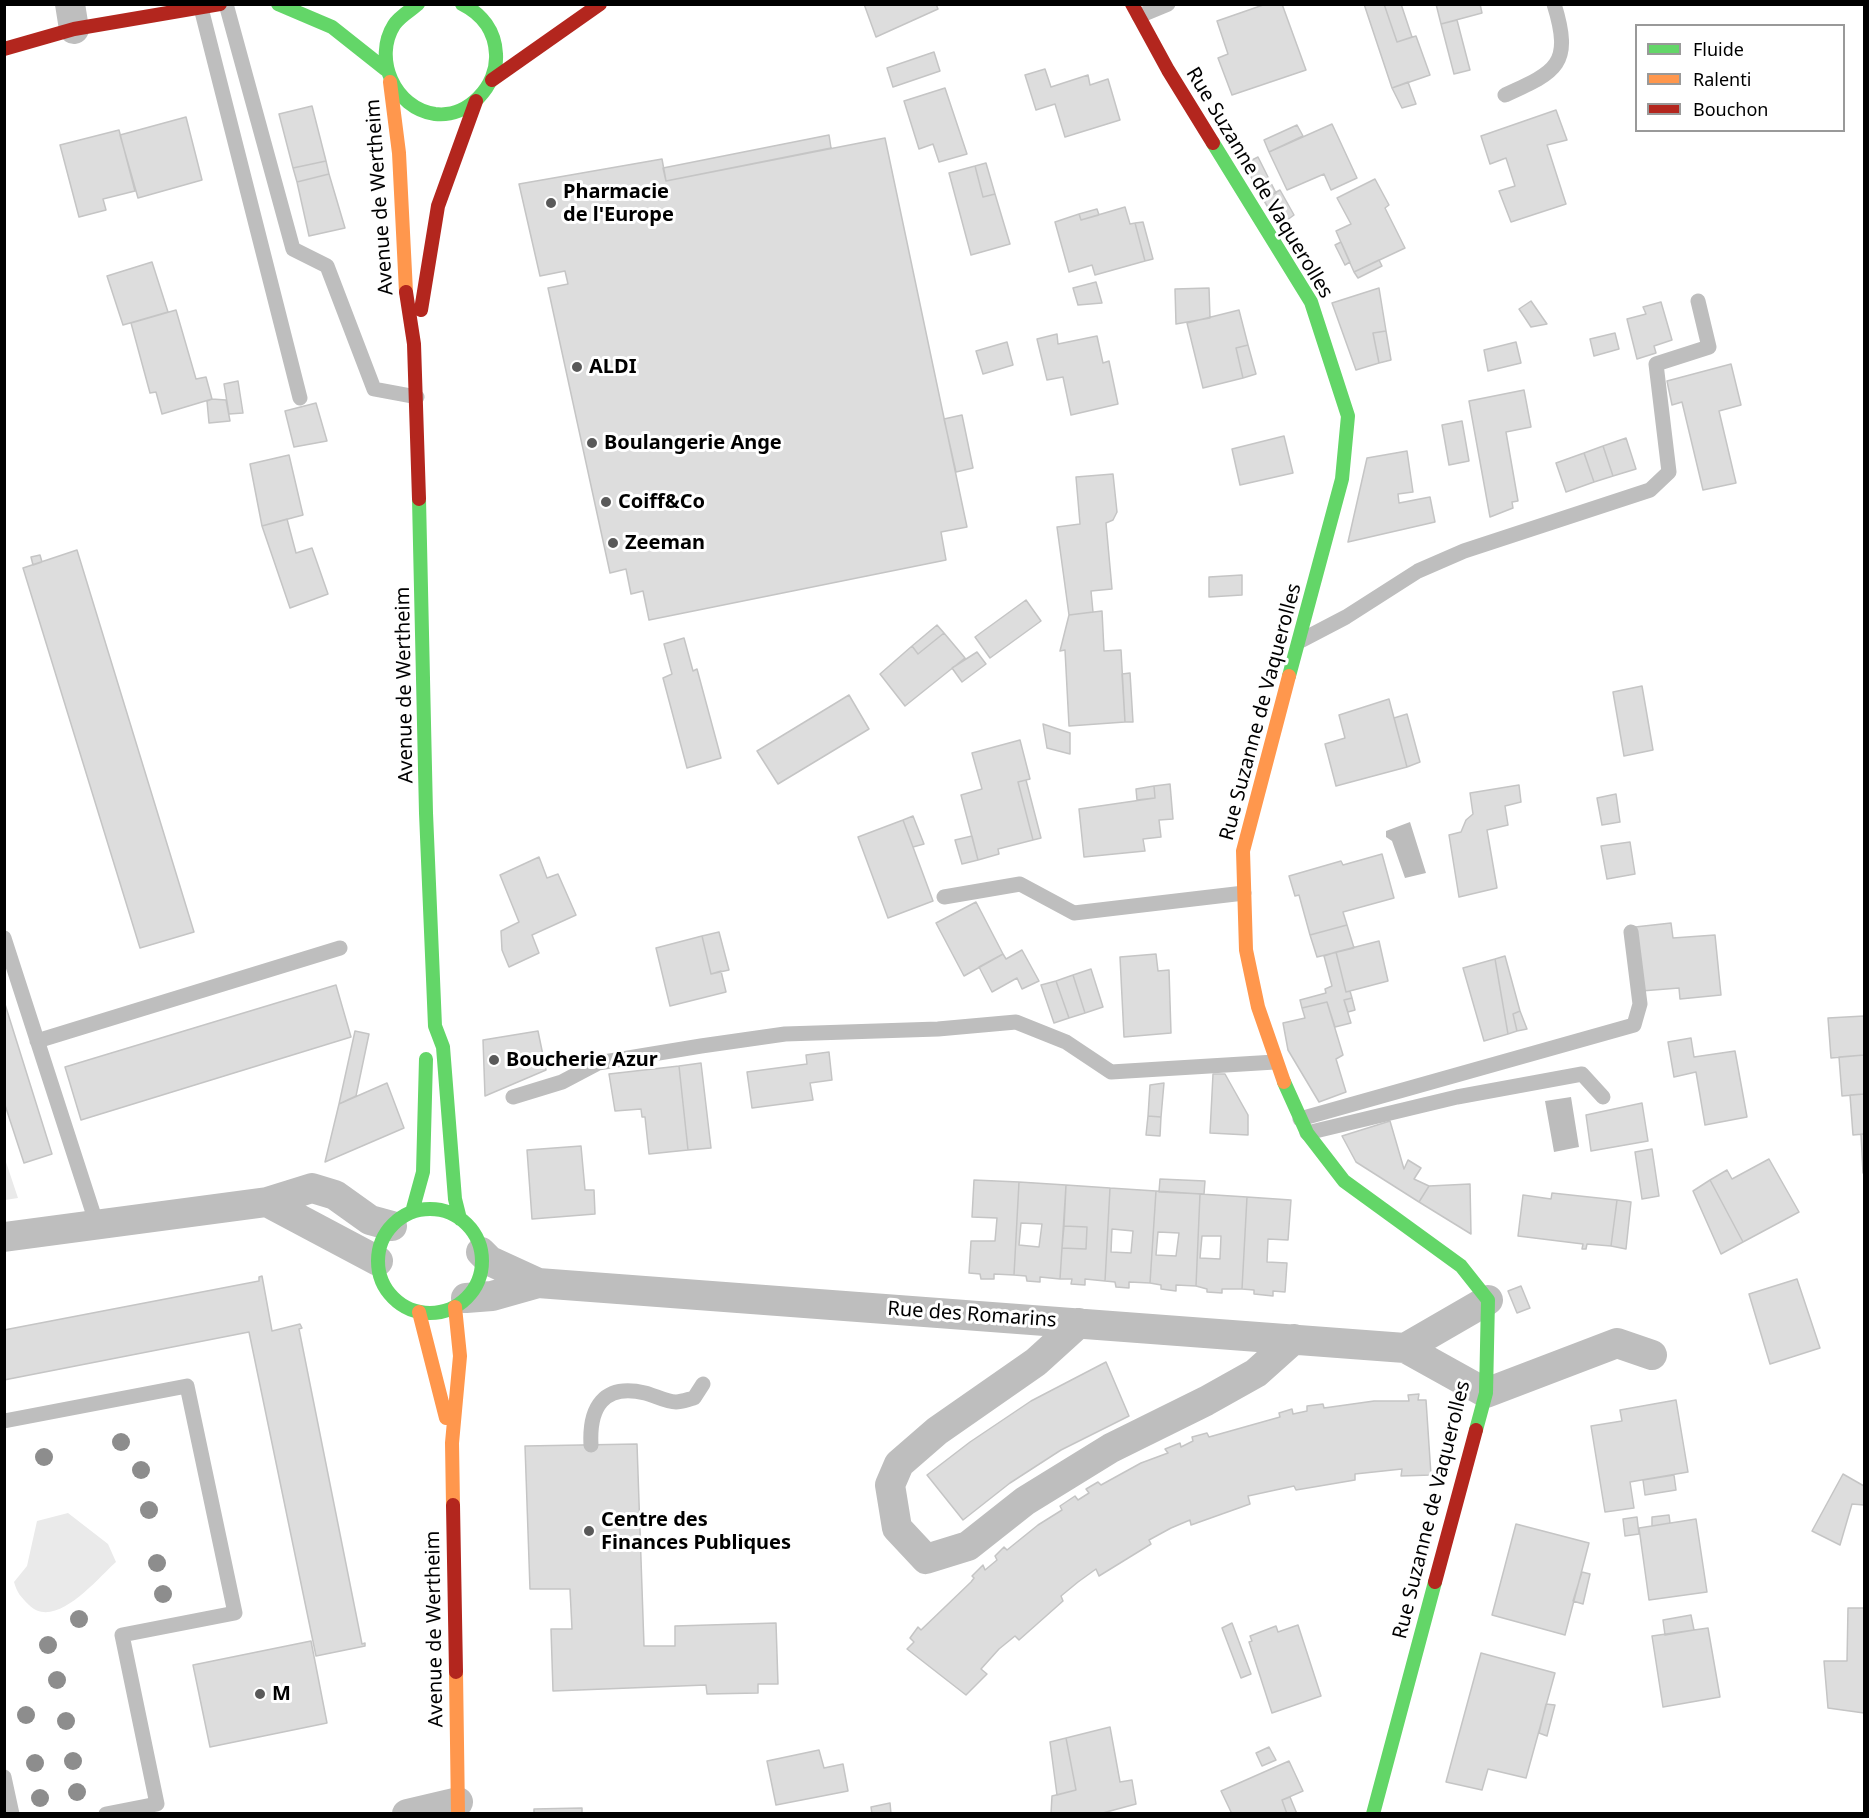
<!DOCTYPE html>
<style>
body{margin:0}
#map{position:relative;width:1869px;height:1818px;overflow:hidden;background:#fff;font-family:"Noto Sans",sans-serif}
canvas{display:block}
.frame{position:absolute;inset:0;border:6px solid #000;pointer-events:none}
.legend{position:absolute;left:1635px;top:24px;width:210px;height:108px;box-sizing:border-box;background:#fff;border:2px solid #999;margin:0;padding:8px 10px;list-style:none;font-size:18px;color:#000}
.legend li{display:flex;align-items:center;gap:12px;height:30px}
.legend b{width:30px;border:2px solid #999}
</style>
<div id="map">
<canvas width="1869" height="1818"></canvas>
<div class="frame"></div>
<ul class="legend">
<li><b style="height:8px;background:#63d668"></b>Fluide</li>
<li><b style="height:8px;background:#ff974d"></b>Ralenti</li>
<li><b style="height:8px;background:#b3261e"></b>Bouchon</li>
</ul>
</div>
<script>
const ctx = document.querySelector('canvas').getContext('2d');
ctx.lineJoin = 'round';
function paint(path, color) { ctx.fillStyle = color; ctx.fill(path, 'evenodd'); }
function stroke(path, color, width, dash) { ctx.strokeStyle = color; ctx.lineWidth = width; ctx.lineCap = dash ? 'butt' : 'round'; ctx.setLineDash(dash || []); ctx.stroke(path); }
function drawText(font, color, halo, rows, align = 'center') {
  ctx.font = font + ' "Noto Sans",sans-serif'; ctx.lineWidth = 6; ctx.setLineDash([]); ctx.textBaseline = 'middle'; ctx.strokeStyle = halo; ctx.fillStyle = color; for (const [text, x, y, turn = 0] of rows) {
    ctx.save(); ctx.translate(x, y); ctx.rotate((+turn || 0) * Math.PI / 180); ctx.textAlign = isNaN(turn) ? turn : align; if (halo) ctx.strokeText(text, 0, 0); ctx.fillText(text, 0, 0); ctx.restore();
  }
}
const green = new Path2D(`
 M5 1159 18 1198 5 1200Z
 M68 1513 108 1544 116 1562C97 1579 55 1631 29 1605 21 1597 17 1593 14 1582L27 1566 37 1521Z`);
const water = new Path2D(`
 M1410 822 1426 873 1405 878 1392 841 1386 837V831Z
 M1571 1097 1579 1147 1554 1152 1545 1101Z`);
const building = new Path2D(`
 M864 4H936L938 9 876 37Z
 M1266 4H1282L1306 70 1232 95 1218 58 1228 54 1217 21Z
 M1364 4H1384L1397 42 1416 36 1430 75 1392 88Z
 M1384 4H1401L1412 37 1397 42Z
 M1436 4H1480L1482 13 1441 24Z
 M1457 20 1470 70 1454 74 1441 24Z
 M934 52 940 71 893 87 887 68Z
 M1045 69 1051 87 1088 75 1090 85 1108 79 1120 120 1065 137 1055 104 1036 110 1025 75Z
 M1408 82 1416 104 1402 108 1392 88Z
 M945 88 967 154 939 162 933 144 919 149 904 101Z
 M312 106 326 161 293 168 279 114Z
 M1556 110 1567 140 1547 145 1566 204 1511 222 1499 191 1515 186 1506 158 1490 164 1481 136Z
 M186 117 202 180 138 198 120 135Z
 M1332 124 1357 178 1331 190 1324 174 1287 190 1269 152Z
 M1297 125 1303 136 1269 152 1264 140Z
 M119 130 135 191 103 199 106 210 79 217 60 145Z
 M829 135 831 148 666 181 663 168Z
 M885 138 967 527 941 532 946 560 649 620 643 591 631 594 626 569 610 573 548 288 568 284 565 271 540 276 519 184 662 159 666 181Z
 M1258 157 1276 193 1263 199 1244 164Z
 M326 161 329 174 297 182 293 168Z
 M986 163 995 194 983 197 975 166Z
 M975 166 983 197 995 194 1010 244 971 255 949 173Z
 M329 174 345 228 309 236 297 182Z
 M1375 179 1389 205 1385 208 1405 248 1354 272 1336 231 1351 224 1337 198Z
 M1280 190 1294 215 1279 226 1263 199Z
 M1125 207 1130 224 1135 223 1145 261 1095 275 1092 265 1069 272 1055 222 1079 214 1081 220Z
 M1097 209 1099 215 1081 220 1079 214Z
 M1143 222 1153 259 1145 261 1135 223Z
 M1341 242 1350 262 1345 265 1335 245Z
 M1379 260 1382 266 1358 278 1354 272Z
 M152 262 168 312 123 325 107 276Z
 M1096 282 1102 303 1078 305 1073 288Z
 M1209 288 1210 318 1176 324 1175 289Z
 M1379 288 1386 331 1373 333 1379 363 1356 370 1332 303Z
 M1531 301 1547 324 1531 327 1519 309Z
 M1661 302 1672 340 1654 346 1656 353 1637 359 1627 319 1646 314 1643 307Z
 M176 310 196 379 206 377 212 399 162 414 156 392 150 393 131 323Z
 M1239 310 1248 345 1236 348 1243 378 1203 388 1187 323Z
 M1386 331 1391 360 1379 363 1373 333Z
 M1615 333 1619 349 1594 356 1590 339Z
 M1057 334 1058 344 1097 336 1103 363 1109 361 1118 404 1071 415 1063 377 1047 380 1037 339Z
 M1007 342 1013 365 983 374 976 351Z
 M1516 342 1521 363 1488 371 1484 350Z
 M1248 345 1256 374 1243 378 1236 348Z
 M1731 364 1741 405 1719 411 1736 483 1703 490 1682 402 1672 405 1667 381Z
 M238 381 243 413 229 414 224 384Z
 M1524 390 1531 427 1506 432 1518 501 1512 502 1513 508 1490 517 1469 401Z
 M212 399 226 400 230 421 209 423 207 401Z
 M316 403 327 441 294 447 285 411Z
 M962 415 973 468 956 472 944 419Z
 M1462 421 1469 461 1449 465 1442 425Z
 M1284 436 1293 473 1240 485 1232 449Z
 M1626 438 1636 469 1613 476 1603 446Z
 M1603 446 1613 476 1594 482 1584 453Z
 M1407 451 1413 492 1398 494 1399 503 1430 497 1435 522 1348 542 1367 458Z
 M1584 453 1594 482 1566 492 1556 463Z
 M289 455 303 515 262 526 250 464Z
 M1113 474 1117 512 1113 520 1106 523 1112 589 1091 591 1093 612 1069 615 1057 527 1080 524 1076 477Z
 M287 519 296 553 312 548 328 594 290 608 262 526Z
 M77 550 194 932 140 948 23 568Z
 M40 555 42 562 33 565 31 557Z
 M1242 575V595L1209 597V577Z
 M1026 600 1041 621 990 658 975 637Z
 M1102 611 1104 651 1121 650 1125 722 1069 726 1065 650 1060 651 1069 615Z
 M937 625 944 633 918 654 912 646Z
 M944 633 965 658 905 706 880 674 912 646 918 654Z
 M684 638 693 671 697 669 721 758 687 768 663 678 672 674 664 644Z
 M977 652 986 664 962 682 952 668Z
 M1130 673 1133 722H1125L1122 674Z
 M1642 686 1653 750 1624 756 1613 692Z
 M849 695 869 729 778 784 757 751Z
 M1389 699 1407 767 1336 786 1325 744 1345 738 1339 715Z
 M1407 714 1420 762 1407 767 1394 718Z
 M1043 724 1070 733V754L1047 748Z
 M1020 740 1030 779 1018 782 1033 840 998 849 999 854 978 860 961 795 982 789 972 753Z
 M1026 780 1041 838 1033 840 1018 782Z
 M1170 784 1173 819 1159 820 1161 837 1143 839 1145 851 1084 857 1079 809 1155 798 1154 786Z
 M1519 785 1521 802 1505 806 1508 825 1487 830 1497 888 1459 897 1449 835 1461 832 1466 820 1473 814 1470 793Z
 M1154 786 1155 798 1137 800 1136 789Z
 M1616 794 1620 822 1602 825 1597 798Z
 M913 816 924 844 913 847 903 820Z
 M903 820 933 901 888 918 858 837Z
 M972 836 978 860 962 864 955 840Z
 M1630 842 1635 874 1607 879 1601 846Z
 M1382 854 1394 898 1343 912 1347 925 1310 935 1299 895 1295 896 1289 876 1341 861 1343 865Z
 M539 857 547 878 558 874 576 915 532 935 539 953 509 967 502 950 501 931 519 922 500 875Z
 M976 902 1003 954 964 976 936 923Z
 M1671 923 1673 938 1715 935 1721 995 1680 999 1679 988 1641 991 1635 927Z
 M1347 925 1354 948 1317 957 1310 935Z
 M719 932 729 970 711 974 702 936Z
 M702 936 711 974 721 971 726 992 670 1006 656 948Z
 M1379 941 1388 981 1346 992 1336 952Z
 M1022 950 1039 981 1022 989 1017 978 992 992 979 967 1003 954 1006 959Z
 M1336 952 1346 992 1350 991 1352 998 1344 1000 1351 1023 1335 1027 1327 1002 1302 1008 1300 1000 1326 993 1325 989 1332 986 1324 956Z
 M1156 954 1158 971 1169 970 1171 1033 1124 1037 1120 957Z
 M1505 956 1520 1011 1513 1014 1517 1031 1508 1034 1495 959Z
 M1495 959 1508 1034 1484 1041 1463 968Z
 M1091 969 1103 1007 1085 1013 1073 975Z
 M1073 975 1085 1013 1069 1018 1056 981Z
 M1056 981 1069 1018 1054 1023 1041 985Z
 M336 985 351 1037 81 1120 65 1067Z
 M1352 998 1355 1010 1348 1012 1344 1000Z
 M4 1001 52 1154 24 1163 4 1102Z
 M1327 1002 1343 1055 1336 1059 1346 1092 1319 1102 1288 1050 1283 1023 1305 1018 1302 1008Z
 M1520 1011 1527 1029 1517 1031 1513 1014Z
 M1864 1016V1055L1831 1058 1828 1018Z
 M355 1031 369 1034 356 1096 339 1104Z
 M538 1031 546 1070 485 1096 483 1040Z
 M1691 1038 1694 1057 1735 1051 1747 1117 1705 1125 1696 1072 1674 1077 1668 1042Z
 M829 1052 832 1080 810 1083 813 1100 752 1108 747 1072 807 1064 806 1055Z
 M1864 1055V1094L1842 1096 1839 1057Z
 M701 1063 711 1148 688 1150 679 1066Z
 M679 1066 688 1150 649 1154 645 1117H642L641 1109 615 1111 609 1074Z
 M1213 1074H1225L1248 1115V1135L1210 1133Z
 M387 1083 404 1128 325 1162 339 1104Z
 M1164 1083 1161 1117 1148 1116 1150 1085Z
 M1864 1094V1134L1853 1135 1850 1095Z
 M1642 1103 1648 1141 1591 1151 1586 1115Z
 M1148 1116 1161 1117 1160 1136 1146 1135Z
 M1390 1121 1404 1169 1408 1160 1421 1168 1414 1179 1429 1186 1419 1202 1356 1162 1342 1136Z
 M1861 1134H1864V1173H1863Z
 M581 1146 585 1190H594L595 1214 532 1219 527 1150Z
 M1652 1149 1659 1196 1642 1199 1635 1152Z
 M1769 1159 1799 1212 1743 1242 1710 1180 1727 1170 1732 1179Z
 M1160 1179 1205 1181 1204 1194 1159 1192Z
 M974 1180 1019 1182 1014 1275 994 1274V1279H981L980 1274 969 1273 971 1241H995L997 1218 972 1217Z
 M1710 1180 1743 1242 1721 1254 1693 1191Z
 M1019 1182 1066 1185 1060 1279 1040 1277V1282L1027 1281 1026 1276 1014 1275ZM1021 1223 1042 1224 1039 1247 1019 1245Z
 M1470 1184 1471 1234 1419 1202 1429 1186Z
 M1066 1185 1110 1188 1105 1281 1085 1279V1285L1071 1284 1072 1279H1060L1062 1248 1086 1249 1087 1227 1064 1226Z
 M1110 1188 1156 1191 1150 1283 1129 1282V1288L1116 1287 1115 1282 1105 1281ZM1112 1229 1133 1231 1131 1253 1111 1252Z
 M1156 1191 1200 1194 1196 1286 1176 1285V1291L1161 1289V1285L1150 1283ZM1158 1232 1179 1233 1176 1256 1156 1255Z
 M1552 1193 1617 1200 1611 1246 1587 1244 1586 1249H1582L1583 1244 1518 1236 1523 1195 1551 1199Z
 M1200 1194 1247 1197 1242 1289H1222V1293L1207 1292V1289L1196 1286ZM1202 1236H1221L1220 1259 1200 1258Z
 M1247 1197 1291 1200 1288 1240 1268 1239 1267 1262 1287 1263 1285 1292 1273 1291V1296L1254 1294V1290L1242 1289Z
 M1617 1200 1631 1202 1626 1249 1611 1246Z
 M1064 1226 1087 1227 1086 1249 1062 1248Z
 M262 1276 272 1331 300 1324 302 1328 299 1329 362 1644 365 1643V1646L316 1656 249 1332 4 1380V1330L259 1281V1277Z
 M1797 1279 1820 1348 1770 1364 1749 1294Z
 M1521 1286 1530 1308 1517 1313 1508 1291Z
 M1106 1362 1129 1416 1061 1450 1010 1483 963 1520 927 1475 970 1442 1031 1401Z
 M1419 1394 1418 1400H1426L1431 1475 1401 1476 1402 1469 1355 1474V1480L1296 1490 1294 1486 1248 1496 1250 1504 1191 1525 1190 1520 1171 1528 1149 1540 1151 1544 1099 1576 1096 1569 1078 1582 1061 1596 1063 1601 1019 1640 1015 1636 999 1649 981 1669 987 1674 966 1695 907 1649 914 1642 910 1638 918 1627 921 1630 971 1582 974 1578 972 1576 983 1565 985 1570 997 1560 995 1556 1004 1547 1007 1550 1038 1525 1062 1510 1060 1506 1075 1496 1078 1500 1089 1493 1086 1489 1098 1482 1101 1485 1141 1463 1168 1453 1165 1449 1180 1443 1181 1447 1193 1441 1192 1437 1207 1433 1209 1437 1280 1417 1279 1413 1292 1409 1293 1414 1307 1411V1406L1323 1404 1324 1408 1374 1401H1409L1408 1395Z
 M1676 1400 1688 1472 1630 1482 1634 1508 1605 1512 1591 1426 1622 1421 1620 1410Z
 M637 1444 644 1646H675V1626L776 1623 778 1684H758V1693L707 1694 706 1685 553 1691 551 1629H572L570 1589H530L525 1446Z
 M1843 1474 1864 1486V1521V1505L1852 1504 1840 1545 1812 1531Z
 M1674 1475 1676 1490 1645 1495 1643 1480Z
 M1669 1515 1670 1523 1652 1526V1517Z
 M1637 1517 1639 1534 1625 1536 1623 1519Z
 M1696 1519 1707 1592 1649 1600 1639 1528Z
 M1516 1524 1589 1543 1565 1635 1492 1615Z
 M1582 1572 1590 1574 1583 1604 1573 1601Z
 M1848 1608H1864V1713L1828 1708 1824 1661H1847Z
 M1691 1615 1694 1630 1665 1635 1663 1620Z
 M1232 1623 1251 1674 1241 1678 1222 1628Z
 M1298 1625 1321 1696 1272 1713 1249 1642 1252 1641 1250 1636 1276 1626 1278 1632Z
 M1708 1628 1720 1697 1663 1707 1652 1636Z
 M311 1641 327 1723 210 1747 193 1665Z
 M1481 1653 1555 1673 1526 1778 1488 1769 1482 1790 1446 1782Z
 M1546 1704 1555 1705 1547 1736 1539 1733Z
 M1110 1727 1120 1782 1132 1780 1136 1804 1099 1814H1051L1052 1796 1076 1790 1066 1738Z
 M1066 1738 1076 1790 1057 1795 1050 1742Z
 M1269 1747 1276 1760 1262 1766 1256 1753Z
 M819 1750 824 1768 843 1764 848 1791 776 1805 767 1761Z
 M1289 1761 1303 1791 1282 1800 1287 1814H1232L1221 1791Z
 M1290 1797 1297 1814H1287L1282 1800Z
 M890 1803 891 1814H872L871 1807Z
 M582 1808V1814H534V1809Z`);
const lane = new Path2D(`
 M226 4 293 249 327 266 374 389 417 397
 M201 8 300 398
 M1139 16 1168 4
 M1505 95C1556 72 1573 65 1554 4
 M1302 640 1346 617 1418 571 1464 551 1650 490 1669 472 1656 364 1709 347 1698 301
 M944 897 1020 884 1074 913 1244 893
 M4 938 97 1225
 M37 1041 340 948
 M513 1097 562 1082 598 1063 701 1046 785 1034 938 1029 1016 1022 1066 1042 1111 1072 1275 1062
 M1300 1119 1634 1025 1640 1004 1631 932
 M1307 1133 1457 1097 1582 1074 1603 1097
 M4 1421 187 1386 235 1613 122 1635 157 1804 106 1814
 M591 1445C589 1408 603 1383 645 1393 654 1395 666 1402 676 1402 682 1402 689 1399 694 1398L703 1384
 M4 1777 12 1814`);
const street = new Path2D(`
 M70 4 74 29
 M267 1202 378 1261
 M4 1237 267 1202 312 1188 335 1195 370 1220 392 1226
 M481 1252 490 1261 538 1283 1405 1348 1486 1393 1617 1343 1652 1355
 M466 1298 492 1296 538 1283
 M1079 1323 1036 1362 937 1431 899 1464 890 1485 897 1528 926 1559 968 1546 1025 1501 1111 1448 1206 1401 1256 1373 1294 1339
 M1405 1348 1488 1300
 M407 1814 458 1802`);
const fast = new Path2D(`
 M278 4 332 27 385 69
 M418 4C411 10 399 17 394 25 373 58 394 108 435 114 468 118 498 86 496 54 495 31 482 14 462 4
 M1213 143 1311 302 1348 416 1342 479 1289 676
 M419 499 426 813 435 1026 443 1047 455 1199 460 1219
 M1284 1082 1307 1133 1344 1181 1461 1266 1488 1300 1486 1393 1476 1430
 M378 1261a52 52 0 1 1 104 0a52 52 0 1 1-104 0Z
 M412 1212 423 1172 426 1059
 M1373 1814 1435 1582`);
const slow = new Path2D(`
 M390 82 399 153 406 292
 M1284 1082 1258 1007 1246 950 1243 851 1289 676
 M419 1312 446 1418
 M453 1505 452 1443 460 1356 455 1307
 M456 1672 458 1814`);
const jam = new Path2D(`
 M1132 4 1168 70 1213 143
 M4 49 74 29 220 4
 M492 80 600 4
 M406 292 414 344 419 499
 M421 310 438 206 476 101
 M453 1505 456 1672
 M1435 1582 1476 1430`);
const trees = [
 [121,1442],
 [44,1457],
 [141,1470],
 [149,1510],
 [157,1563],
 [163,1594],
 [79,1619],
 [48,1645],
 [57,1680],
 [26,1715],
 [66,1721],
 [73,1761],
 [35,1763],
 [77,1792],
 [40,1798]
];
const markers = [
 [551,203,6,"#595959"],
 [577,367,6,"#595959"],
 [592,443,6,"#595959"],
 [606,502,6,"#595959"],
 [613,543,6,"#595959"],
 [494,1060,6,"#595959"],
 [589,1531,6,"#595959"],
 [260,1694,6,"#595959"]
];
const streetNames = [
 ["Rue Suzanne de Vaquerolles",1259,183,59],
 ["Avenue de Wertheim",380,197,-94],
 ["Avenue de Wertheim",405,685,-91],
 ["Rue Suzanne de Vaquerolles",1261,712,-75],
 ["Rue des Romarins",972,1315,4],
 ["Rue Suzanne de Vaquerolles",1432,1510,-76],
 ["Avenue de Wertheim",435,1629,-91]
];
const poiNames = [
 ["Pharmacie",563,192],
 ["de l'Europe",563,215],
 ["ALDI",589,367],
 ["Boulangerie Ange",604,443],
 ["Coiff&Co",618,502],
 ["Zeeman",625,543],
 ["Boucherie Azur",506,1060],
 ["Centre des",601,1520],
 ["Finances Publiques",601,1543],
 ["M",272,1694]
];
paint(green, '#eaeaea');
paint(water, '#bcbcbc');
paint(building, '#ddd');
stroke(building, '#c5c5c5', 1.5);
stroke(lane, '#bebebe', 15);
stroke(street, '#bebebe', 30);
stroke(fast, '#63d668', 14);
stroke(slow, '#ff974d', 14);
stroke(jam, '#b3261e', 14);
ctx.fillStyle = '#8d8d8d';
for (const [x, y] of trees) { ctx.beginPath(); ctx.arc(x, y, 9, 0, 2 * Math.PI); ctx.fill(); }
for (const [x, y, r, color] of markers) { const dot = new Path2D(); dot.arc(x, y, r, 0, 2 * Math.PI); ctx.fillStyle = color; ctx.fill(dot); stroke(dot, '#fff', 2); }
drawText('20px', '#000', '#fff', streetNames);
drawText('bold 20px', '#000', '#fff', poiNames, 'left');
</script>
